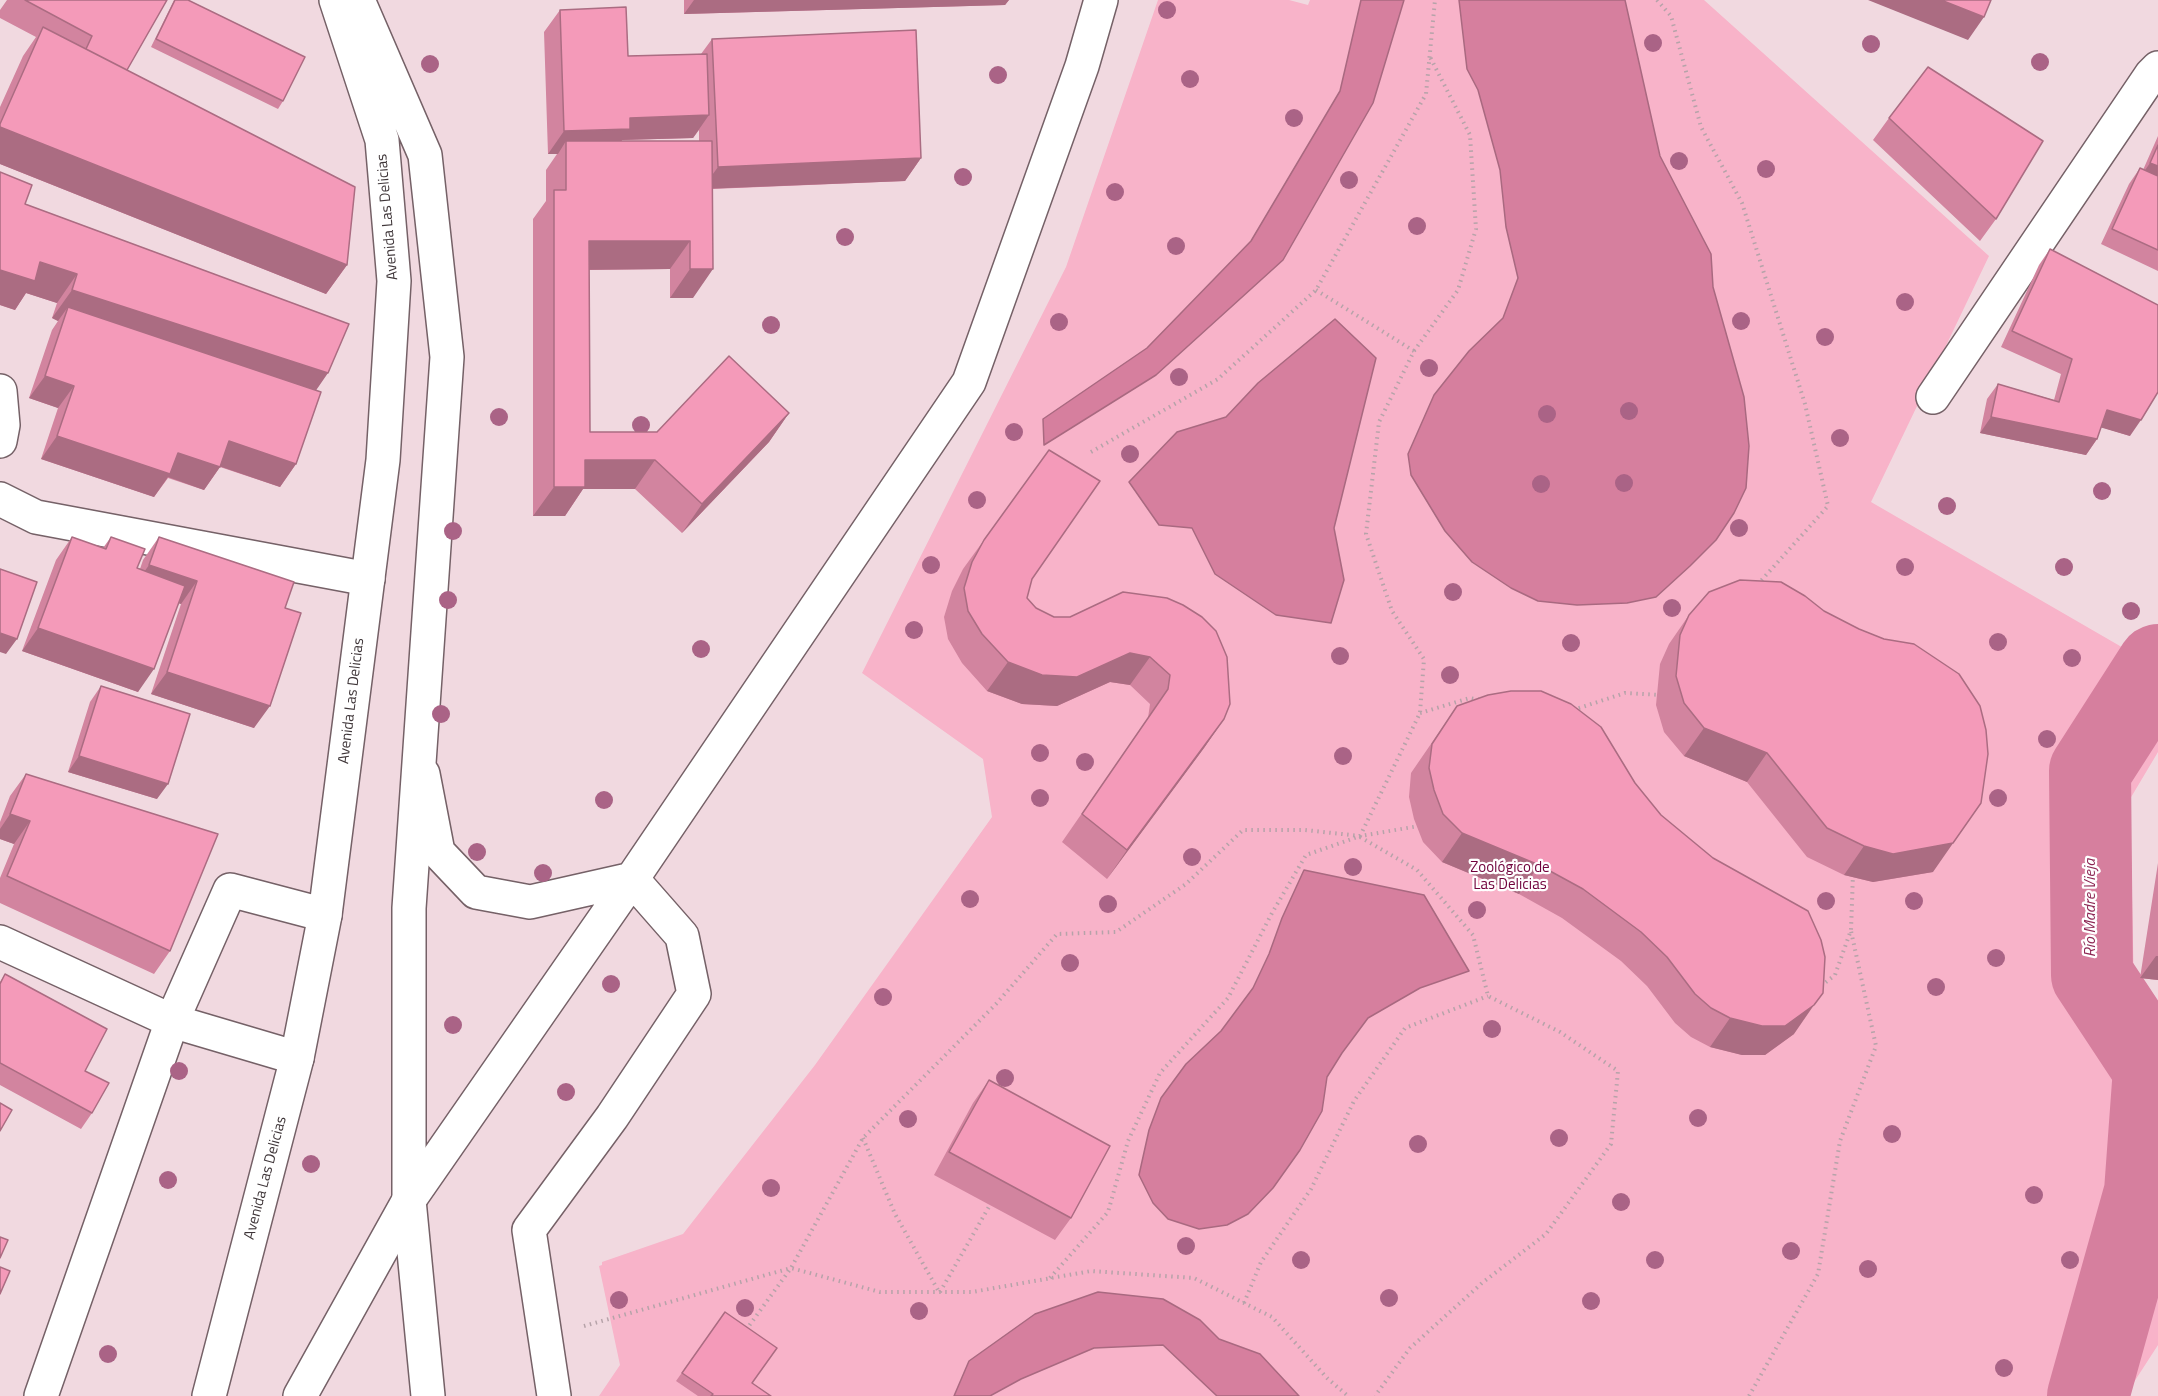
<!DOCTYPE html>
<meta charset="utf-8">
<style>
body{margin:0}
canvas{display:block;background:#f1d9e0}
</style>
<canvas width="2158" height="1396"></canvas>
<script>
const ctx = document.querySelector('canvas').getContext('2d');
ctx.lineJoin = 'round';
function paint(path, color) { ctx.fillStyle = color; ctx.fill(path, 'evenodd'); }
function stroke(path, color, width, dash) { ctx.strokeStyle = color; ctx.lineWidth = width; ctx.lineCap = dash ? 'butt' : 'round'; ctx.setLineDash(dash || []); ctx.stroke(path); }
function drawText(font, color, halo, rows, align = 'center') {
  ctx.font = font + ' "Titillium Web",sans-serif'; ctx.lineWidth = 4.5; ctx.setLineDash([]); ctx.textBaseline = 'middle'; ctx.strokeStyle = halo; ctx.fillStyle = color; for (const [text, x, y, turn = 0] of rows) {
    ctx.save(); ctx.translate(x, y); ctx.rotate((+turn || 0) * Math.PI / 180); ctx.textAlign = isNaN(turn) ? turn : align; if (halo) ctx.strokeText(text, 0, 0); ctx.fillText(text, 0, 0); ctx.restore();
  }
}
const green = new Path2D(`
 M1158 0H1289L1308 5 1310 0H1704L1989 256 1871 502 2158 668V752L2130 799 2134 992 2158 1026V1345L2125 1396H599L620 1365 599 1266 602 1265V1262L683 1234 815 1065 992 817 983 759 862 673 1066 267Z`);
const water = new Path2D(`
 M1361 0H1404L1373 103 1283 260 1156 375 1044 445 1043 419 1147 348 1251 241 1340 91Z
 M1459 0H1625L1660 156 1711 254 1713 287 1744 397 1749 446 1746 488 1734 513 1716 540 1690 566 1656 597 1627 603 1577 605 1538 601 1511 588 1472 562 1445 531 1411 475 1408 454 1434 395 1469 351 1503 318 1518 278 1506 227 1500 170 1478 90 1467 69Z
 M1335 319 1376 358 1334 528 1344 580 1331 623 1276 615 1215 574 1192 528 1159 525 1129 482 1177 432 1226 417 1258 383Z
 M1304 870 1424 895 1469 971 1420 988 1368 1018 1342 1053 1327 1077 1322 1111 1300 1150 1273 1188 1248 1214 1227 1225 1199 1229 1168 1219 1153 1203 1139 1175 1149 1130 1161 1098 1186 1064 1221 1031 1253 988 1269 954 1282 918Z
 M1098 1292 1163 1299 1200 1320 1219 1339 1260 1354 1299 1396H1217L1163 1345 1094 1348 1021 1379 990 1396H954L969 1361 1035 1314Z`);
const river = new Path2D(`
 M2088 1396 2145 1192 2154 1069 2092 975 2090 771 2158 665`);
const path = new Path2D(`
 M1657 0 1671 16 1701 127 1742 203 1805 404 1828 506 1759 583
 M1414 351 1458 290 1476 229 1470 135 1429 55
 M1091 452 1218 379 1316 290 1426 94 1435 0
 M1573 710 1625 693 1661 695
 M1420 713 1470 698 1480 700
 M1360 837 1417 870 1473 935 1488 996 1560 1032 1618 1071 1611 1144 1546 1234 1482 1283 1410 1348 1375 1396
 M1821 986 1835 975 1851 930 1853 874
 M863 1138 895 1214 939 1292
 M1050 1278 1108 1212 1128 1141 1160 1073 1228 998 1272 913 1306 855 1360 836 1420 713 1424 659 1392 611 1366 534 1379 422 1414 351 1316 290
 M940 1292 990 1205
 M1244 1303 1261 1262 1311 1189 1354 1101 1405 1028 1488 996
 M584 1326 791 1268 863 1138 996 1004 1057 934 1116 932 1186 884 1243 830H1305L1360 836 1419 826
 M746 1330 791 1268 880 1292H972L1091 1271 1194 1278 1272 1317 1327 1378 1348 1396
 M1749 1396 1818 1274 1840 1141 1876 1046 1851 931`);
const minor = new Path2D(`
 M0 391 3 425 0 441
 M1933 397 2151 75 2158 68
 M0 499 36 517 368 579
 M423 774 438 852 476 892 530 902 632 879 682 936 694 994 612 1117 529 1230 554 1396
 M0 942 172 1021 297 1058
 M41 1396 172 1021 230 890 325 915
 M300 1396 409 1200 632 879 969 382 1082 66 1101 0`);
const major = new Path2D(`
 M358 0 425 155 447 357 409 908V1200L428 1396
 M209 1396 297 1058 325 915 383 460 394 281 382 140 336 0`);
const trees = [
 [1167,10],
 [1653,43],
 [1871,44],
 [2040,62],
 [430,64],
 [998,75],
 [1190,79],
 [1294,118],
 [1679,161],
 [1766,169],
 [963,177],
 [1349,180],
 [1115,192],
 [1417,226],
 [845,237],
 [1176,246],
 [1905,302],
 [1741,321],
 [1059,322],
 [771,325],
 [1825,337],
 [1429,368],
 [1179,377],
 [1629,411],
 [1547,414],
 [499,417],
 [641,425],
 [1014,432],
 [1840,438],
 [1130,454],
 [1624,483],
 [1541,484],
 [2102,491],
 [977,500],
 [1947,506],
 [1739,528],
 [453,531],
 [931,565],
 [1905,567],
 [2064,567],
 [1453,592],
 [448,600],
 [1672,608],
 [2131,611],
 [914,630],
 [1998,642],
 [1571,643],
 [701,649],
 [1340,656],
 [2072,658],
 [1450,675],
 [441,714],
 [2047,739],
 [1040,753],
 [1343,756],
 [1085,762],
 [1040,798],
 [1998,798],
 [604,800],
 [477,852],
 [1192,857],
 [1353,867],
 [543,873],
 [970,899],
 [1826,901],
 [1914,901],
 [1108,904],
 [1477,910],
 [1996,958],
 [1070,963],
 [611,984],
 [1936,987],
 [883,997],
 [453,1025],
 [1492,1029],
 [179,1071],
 [1005,1078],
 [566,1092],
 [1698,1118],
 [908,1119],
 [1892,1134],
 [1559,1138],
 [1418,1144],
 [311,1164],
 [168,1180],
 [771,1188],
 [2034,1195],
 [1621,1202],
 [1186,1246],
 [1791,1251],
 [1301,1260],
 [1655,1260],
 [2070,1260],
 [1868,1269],
 [1389,1298],
 [619,1300],
 [1591,1301],
 [745,1308],
 [919,1311],
 [108,1354],
 [2004,1368]
];
const wall = new Path2D(`
 M7 0H167L127 70 347 265 326 294 0 164V107L23 56 36 37 0 18V10Z
 M174 0H188L283 101 278 109 151 47Z
 M684 0H1009L1005 5 684 14Z
 M560 10 628 56 701 54 712 39 921 158 905 181 712 189 693 298H670V269L589 270 590 432H657L789 413 769 442 682 533 635 489H583L565 516H533V219L546 201V170L557 154H548L544 32ZM699 130V141H622V140L693 138Z
 M1889 118 1996 219 1980 241 1873 140Z
 M2158 136V271L2101 244 2129 184 2140 168 2143 170Z
 M0 172 25 204 316 390 296 464 280 487 220 467 204 490 168 478 154 497 41 459 58 408 29 398 52 330 58 321 52 318 57 303 26 293 15 310 0 305Z
 M2050 249 2130 436 2101 427 2097 439 2086 455 1980 433 1987 399 1998 384 2054 400 2061 374 2001 347 2039 265Z
 M72 537 103 548 111 537 137 568 140 569 143 560 159 537 285 608 254 728 151 694 181 604 179 603 138 692 22 651 56 560Z
 M984 540 1032 579 1027 598 1036 608 1054 617H1070L1123 592 1224 719 1204 748 1107 879 1062 842 1148 718 1150 704 1130 685 1110 682 1057 706 1022 704 987 691 962 663 948 639 944 617 952 591 963 569Z
 M1689 615 1933 872 1873 882 1844 875 1807 857 1747 782 1684 756 1664 732 1656 705 1660 664 1669 644Z
 M101 686 157 799 68 772 90 702Z
 M1457 706 1635 783 1794 1034 1765 1055H1742L1710 1047 1691 1037 1675 1023 1647 986 1621 961 1562 918 1519 894 1442 862 1423 842 1414 819 1409 797 1411 773Z
 M26 774 170 951 154 974 0 903V878L14 844 0 839V822L10 796Z
 M2158 863V980L2140 978Z
 M5 974 85 1071 92 1113 81 1129 0 1085V982Z
 M989 1080 1071 1218 1055 1240 934 1175 973 1103Z
 M725 1312 752 1383 771 1396H698L676 1381Z`);
const shadedWall = new Path2D(`
 M694 0H1009L1005 5 684 14Z
 M1868 0H1941L1984 17 1968 40Z
 M709 115 693 138 622 140 614 152 566 141 558 154H548L564 131 630 118Z
 M0 127 347 265 326 294 0 164Z
 M921 158 905 181 702 189 718 167Z
 M2150 163 2158 166V187L2139 179Z
 M589 241H690L670 269 569 270Z
 M40 262 77 274 57 303 26 293 15 310 0 305V270Z
 M690 269H713L693 298H670Z
 M72 290 328 373 308 402 68 307 58 321 52 318Z
 M45 376 74 386 58 408 29 398Z
 M2107 410 2141 420 2130 436 2096 426Z
 M789 413 769 442 682 533 702 504Z
 M1991 417 2097 439 2086 455 1980 433Z
 M57 436 178 453 220 467 204 490 168 477 154 497 41 459Z
 M229 441 296 464 280 487 213 464Z
 M585 460H655L635 489H583L565 516H533L554 487Z
 M149 565 197 581 181 604 133 588Z
 M38 628 154 669 138 692 22 651Z
 M0 633 17 639 6 654 0 652Z
 M1130 653 1150 657 1130 685 1110 682 1057 706 1022 704 987 691 1008 662Z
 M167 672 270 706 254 728 151 694Z
 M1224 719 1204 748 1107 879 1127 850Z
 M1704 728 1767 753 1747 782 1684 756Z
 M79 756 168 784 157 799 68 772Z
 M1981 803 1933 872 1873 882 1844 875 1864 846Z
 M10 814 30 821 14 844 0 839V829Z
 M1462 833 1539 865 1519 894 1442 862Z
 M2156 956H2158V980L2140 978Z
 M1814 1005 1794 1034 1765 1055H1742L1710 1047 1730 1018Z`);
const building = new Path2D(`
 M25 0H167L127 70 86 49 92 36Z
 M175 0H188L305 57 283 101 156 39Z
 M1941 0H1991L1984 17Z
 M626 7 628 56 707 54 709 115 630 118V129L564 131 560 10Z
 M43 27 355 187 347 265 0 127V124Z
 M916 30 921 158 718 167 712 39Z
 M1928 67 2043 141 1996 219 1889 118Z
 M566 141H712L713 269H690V241H589L590 432H657L729 356 789 413 702 504 655 460H585V487H554V190H566Z
 M2158 145V166L2150 163Z
 M2140 168 2158 176V250L2112 229Z
 M0 172 32 185 25 204 349 324 328 373 72 290 77 274 40 262 35 281 0 270Z
 M2050 249 2158 305V392L2141 420 2107 410 2097 439 1991 417 1998 384 2059 402 2072 359 2012 331Z
 M68 307 321 392 296 464 229 441 220 467 178 453 170 474 57 436 74 386 45 376Z
 M1049 450 1100 481 1032 579 1027 598 1036 608 1054 617H1070L1123 592 1167 598 1183 605 1202 617 1216 631 1227 657 1230 704 1224 719 1127 850 1082 814 1168 689 1170 675 1150 657 1130 653 1077 677 1042 675 1008 662 982 634 968 611 964 588 972 562 984 540Z
 M72 537 106 549 111 537 145 549 137 568 185 586 154 669 38 628Z
 M159 537 294 582 285 608 301 613 270 706 167 672 197 581 149 565Z
 M0 569 37 582 17 639 0 633Z
 M1740 580 1781 582 1805 596 1824 611 1859 629 1884 639 1914 644 1959 674 1980 706 1986 730 1988 754 1981 803 1953 843 1893 854 1864 846 1827 828 1767 753 1704 728 1684 703 1676 676 1680 635 1689 615 1709 592Z
 M101 686 190 714 168 784 79 756Z
 M1511 691H1541L1571 704 1601 727 1635 783 1661 815 1713 858 1808 911 1821 940 1825 957 1823 993 1814 1005 1785 1026H1762L1730 1018 1711 1008 1695 994 1667 957 1641 932 1583 889 1539 865 1462 833 1443 814 1434 790 1429 768 1432 744 1457 706 1488 695Z
 M26 774 218 834 170 951 7 876 30 821 10 814Z
 M5 974 107 1029 85 1071 109 1083 92 1113 0 1063V984Z
 M989 1080 1110 1146 1071 1218 949 1152Z
 M0 1103 12 1110 0 1131Z
 M0 1237 8 1240 0 1258Z
 M0 1267 10 1271 0 1294Z
 M725 1312 777 1348 752 1383 771 1396H711L713 1394 682 1373Z`);
const streetNames = [
 ["Avenida Las Delicias",388,217,-95],
 ["Avenida Las Delicias",352,701,-83],
 ["Avenida Las Delicias",266,1178,-75]
];
const parkNames = [
 ["Zoológico de",1510,868],
 ["Las Delicias",1510,885]
];
const waterNames = [
 ["Río Madre Vieja",2091,908,-90]
];
paint(green, '#f8b3c9');
paint(water, '#d67f9e');
stroke(water, '#a96980', 1.5);
stroke(river, '#d67f9e', 82);
stroke(minor, '#756167', 36);
stroke(major, '#756167', 36);
stroke(path, '#b6a3a9', 4, [1.5, 4.5]);
stroke(minor, '#fff', 33);
stroke(major, '#fff', 33);
ctx.fillStyle = '#aa6386';
for (const [x, y] of trees) { ctx.beginPath(); ctx.arc(x, y, 9, 0, 2 * Math.PI); ctx.fill(); }
paint(wall, '#d2849f');
paint(shadedWall, '#ab6c82');
paint(building, '#f49ab9');
stroke(building, '#ab6c82', 1.5);
drawText('15px', '#3f3639', '#fff', streetNames);
drawText('15px', '#70023c', '#fff', parkNames);
drawText('italic 16px', '#8d2754', '#fff', waterNames);
</script>
